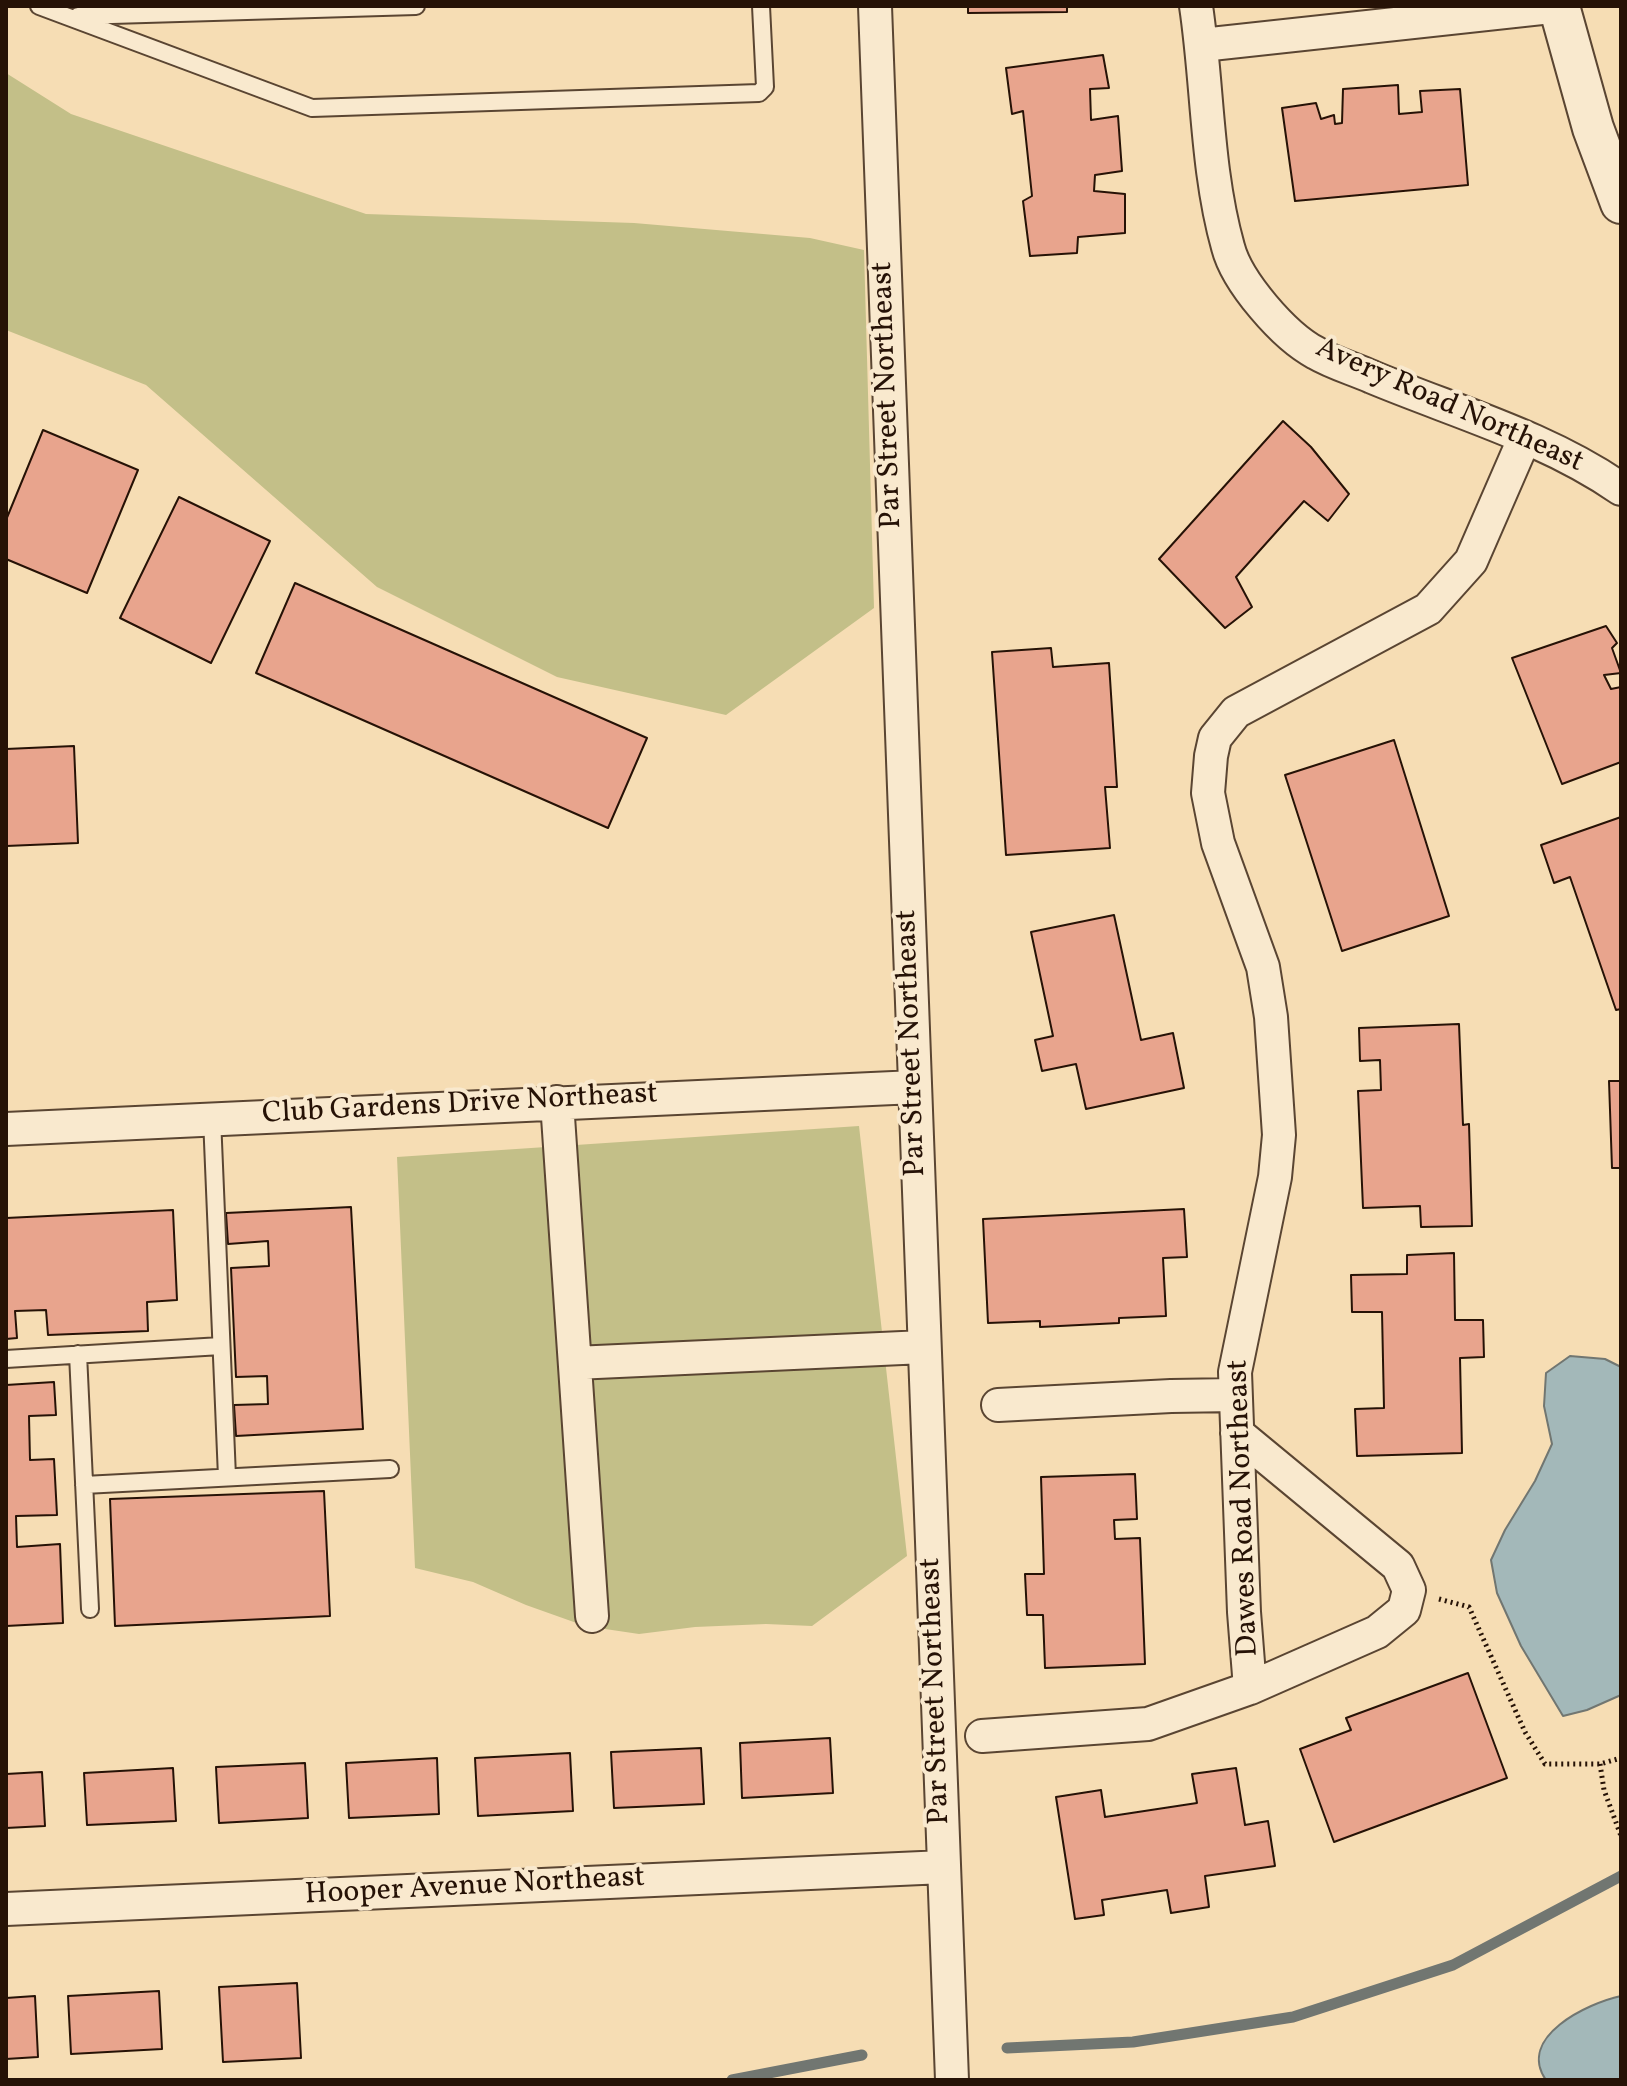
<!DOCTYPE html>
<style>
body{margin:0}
#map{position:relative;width:1627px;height:2086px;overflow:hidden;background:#f6ddb4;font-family:Vollkorn,serif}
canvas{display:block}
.frame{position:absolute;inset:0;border:8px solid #261206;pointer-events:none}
</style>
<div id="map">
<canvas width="1627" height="2086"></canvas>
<div class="frame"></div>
</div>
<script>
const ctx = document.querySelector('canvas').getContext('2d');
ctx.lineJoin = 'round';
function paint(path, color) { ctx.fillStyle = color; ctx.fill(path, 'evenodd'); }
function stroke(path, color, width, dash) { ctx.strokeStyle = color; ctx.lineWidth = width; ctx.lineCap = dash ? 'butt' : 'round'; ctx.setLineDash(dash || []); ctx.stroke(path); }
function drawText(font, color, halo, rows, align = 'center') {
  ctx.font = font + ' Vollkorn,serif'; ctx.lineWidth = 8; ctx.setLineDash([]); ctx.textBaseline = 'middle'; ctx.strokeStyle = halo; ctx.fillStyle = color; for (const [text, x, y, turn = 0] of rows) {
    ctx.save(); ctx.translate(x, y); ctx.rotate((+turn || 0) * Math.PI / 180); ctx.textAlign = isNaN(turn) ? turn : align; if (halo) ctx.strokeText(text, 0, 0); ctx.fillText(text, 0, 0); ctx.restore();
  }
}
const green = new Path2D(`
 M6 73 71 114 366 214 634 223 810 238 864 250 874 608 726 715 557 677 377 587 146 385 6 330Z
 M859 1126 907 1556 812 1626 766 1624 695 1627 639 1634 585 1626 526 1605 473 1582 415 1568 397 1157Z`);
const water = new Path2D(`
 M1570 1356 1605 1359 1621 1367V1695L1587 1710 1563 1716 1521 1646 1497 1593 1491 1560 1505 1530 1535 1481 1552 1444 1544 1406 1546 1373Z
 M1621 1996V2080H1546C1516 2037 1588 2003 1621 1996Z`);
const stream = new Path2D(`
 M1007 2048 1133 2042 1293 2017 1453 1965 1621 1876
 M732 2080 862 2055`);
const building = new Path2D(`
 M968 6H1067V12L968 13Z
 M1103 55 1109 88 1090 89 1091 120 1118 116 1122 171 1095 175 1094 191 1125 194V233L1078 237 1077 253 1030 256 1023 201 1032 196 1023 111 1012 114 1006 68Z
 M1398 85 1399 114 1422 112 1420 91 1460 89 1468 185 1295 201 1282 108 1316 103 1321 119 1334 115 1335 124 1342 123 1343 89Z
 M1283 421 1311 447 1349 494 1328 521 1304 501 1236 577 1252 607 1225 628 1159 559Z
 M43 430 138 470 87 593 6 559V520Z
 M179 497 270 541 211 663 120 618Z
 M295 583 647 738 608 828 256 673Z
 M1606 626 1617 643 1612 648 1621 673 1604 675 1611 689 1621 687V762L1562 784 1512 658Z
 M1051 648 1053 667 1109 663 1117 787H1105L1110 848 1006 855 992 652Z
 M1394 740 1449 916 1342 951 1285 775Z
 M74 746 78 843 6 846V749Z
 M1621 817V1009L1616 1010 1570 877 1554 883 1541 845Z
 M1114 915 1141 1040 1173 1033 1184 1088 1086 1109 1076 1064 1042 1071 1035 1040 1053 1036 1031 932Z
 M1459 1024 1463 1125 1469 1124 1472 1226 1421 1227 1420 1206 1363 1208 1358 1091 1381 1090 1380 1060 1360 1061 1359 1028Z
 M1609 1081H1621V1168H1612Z
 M351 1207 363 1429 236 1436 234 1405 268 1404 267 1376 236 1377 231 1268 269 1266 268 1241 228 1244 226 1213Z
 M1184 1209 1187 1257 1163 1258 1166 1316 1119 1318V1323L1040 1327V1321L988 1323 983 1219Z
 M173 1210 177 1300 147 1302 148 1331 48 1335 46 1310 15 1311 17 1338 6 1339V1218Z
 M1454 1253 1455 1320H1483L1484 1357 1460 1358 1462 1453 1357 1456 1355 1409 1384 1408 1382 1312H1352L1351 1275 1407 1274V1255Z
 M54 1382 56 1415 29 1416 30 1460 54 1459 57 1515 16 1516 17 1547 60 1544 63 1623 6 1626V1385Z
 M1135 1474 1137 1519 1114 1520 1115 1539 1140 1538 1145 1664 1045 1668 1043 1615H1027L1025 1574H1044L1041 1477Z
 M324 1491 330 1616 115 1626 110 1499Z
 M1468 1673 1507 1778 1334 1842 1300 1749 1351 1730 1346 1718Z
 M830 1738 833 1793 742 1798 740 1743Z
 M701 1748 704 1804 614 1808 611 1752Z
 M570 1753 573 1811 478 1816 475 1758Z
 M437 1758 439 1814 349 1818 346 1763Z
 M305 1763 308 1818 219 1823 216 1767Z
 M173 1768 176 1821 87 1825 84 1773Z
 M1236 1768 1245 1825 1268 1821 1275 1866 1205 1876 1209 1907 1171 1913 1167 1890 1102 1900 1104 1915 1075 1919 1056 1797 1101 1790 1105 1817 1197 1803 1192 1774Z
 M42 1772 45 1826 6 1828V1774Z
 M297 1983 301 2058 223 2062 219 1987Z
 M159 1991 162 2049 71 2054 68 1996Z
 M35 1996 38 2057 6 2059V1998Z`);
const path = new Path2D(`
 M1439 1599 1469 1607 1525 1732 1545 1764H1600L1621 1758
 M1600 1764 1604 1790 1621 1836`);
const service = new Path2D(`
 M39 6 312 108 759 93 765 87 761 6
 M78 16 416 6
 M212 1118 227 1477
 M78 1354 90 1609
 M6 1359 221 1346
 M84 1485 390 1469`);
const minor = new Path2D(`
 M875 6 952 2080
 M1196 6C1208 86 1206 169 1228 247 1237 282 1284 336 1316 353 1333 363 1354 369 1372 377 1456 412 1546 437 1621 489
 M1202 45 1560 6
 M557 1102 592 1616
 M6 1129 915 1087
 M575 1363 924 1347
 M998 1405 1171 1396 1235 1395
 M1250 1688 1244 1612 1235 1372 1275 1177 1279 1135 1271 1017 1263 967 1218 843 1208 793 1211 756 1215 738 1236 712 1428 609 1471 561 1525 437
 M982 1736 1148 1724 1250 1688 1377 1632 1404 1610 1409 1590 1398 1566 1237 1433
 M6 1909 944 1867`);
const tertiary = new Path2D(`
 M1559 6 1593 128 1621 203`);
const streetNames = [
 ["Par Street Northeast",889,395,-92],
 ["Avery Road Northeast",1449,407,24],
 ["Par Street Northeast",913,1043,-92],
 ["Club Gardens Drive Northeast",460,1106,-3],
 ["Dawes Road Northeast",1245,1508,-92],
 ["Par Street Northeast",937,1691,-92],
 ["Hooper Avenue Northeast",475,1888,-3]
];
paint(green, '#c3bf88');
paint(water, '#a3b8b9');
stroke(water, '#717671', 2);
stroke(stream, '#717671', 11);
paint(building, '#e8a48d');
stroke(building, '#261206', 2);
stroke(service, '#5a4532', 20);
stroke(minor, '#5a4532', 36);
stroke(tertiary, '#5a4532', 44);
stroke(path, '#261206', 5, [2, 4]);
stroke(service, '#f9e9ce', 16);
stroke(minor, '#f9e9ce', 32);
stroke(tertiary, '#f9e9ce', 40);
drawText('30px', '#261206', '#f9e9ce', streetNames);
</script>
